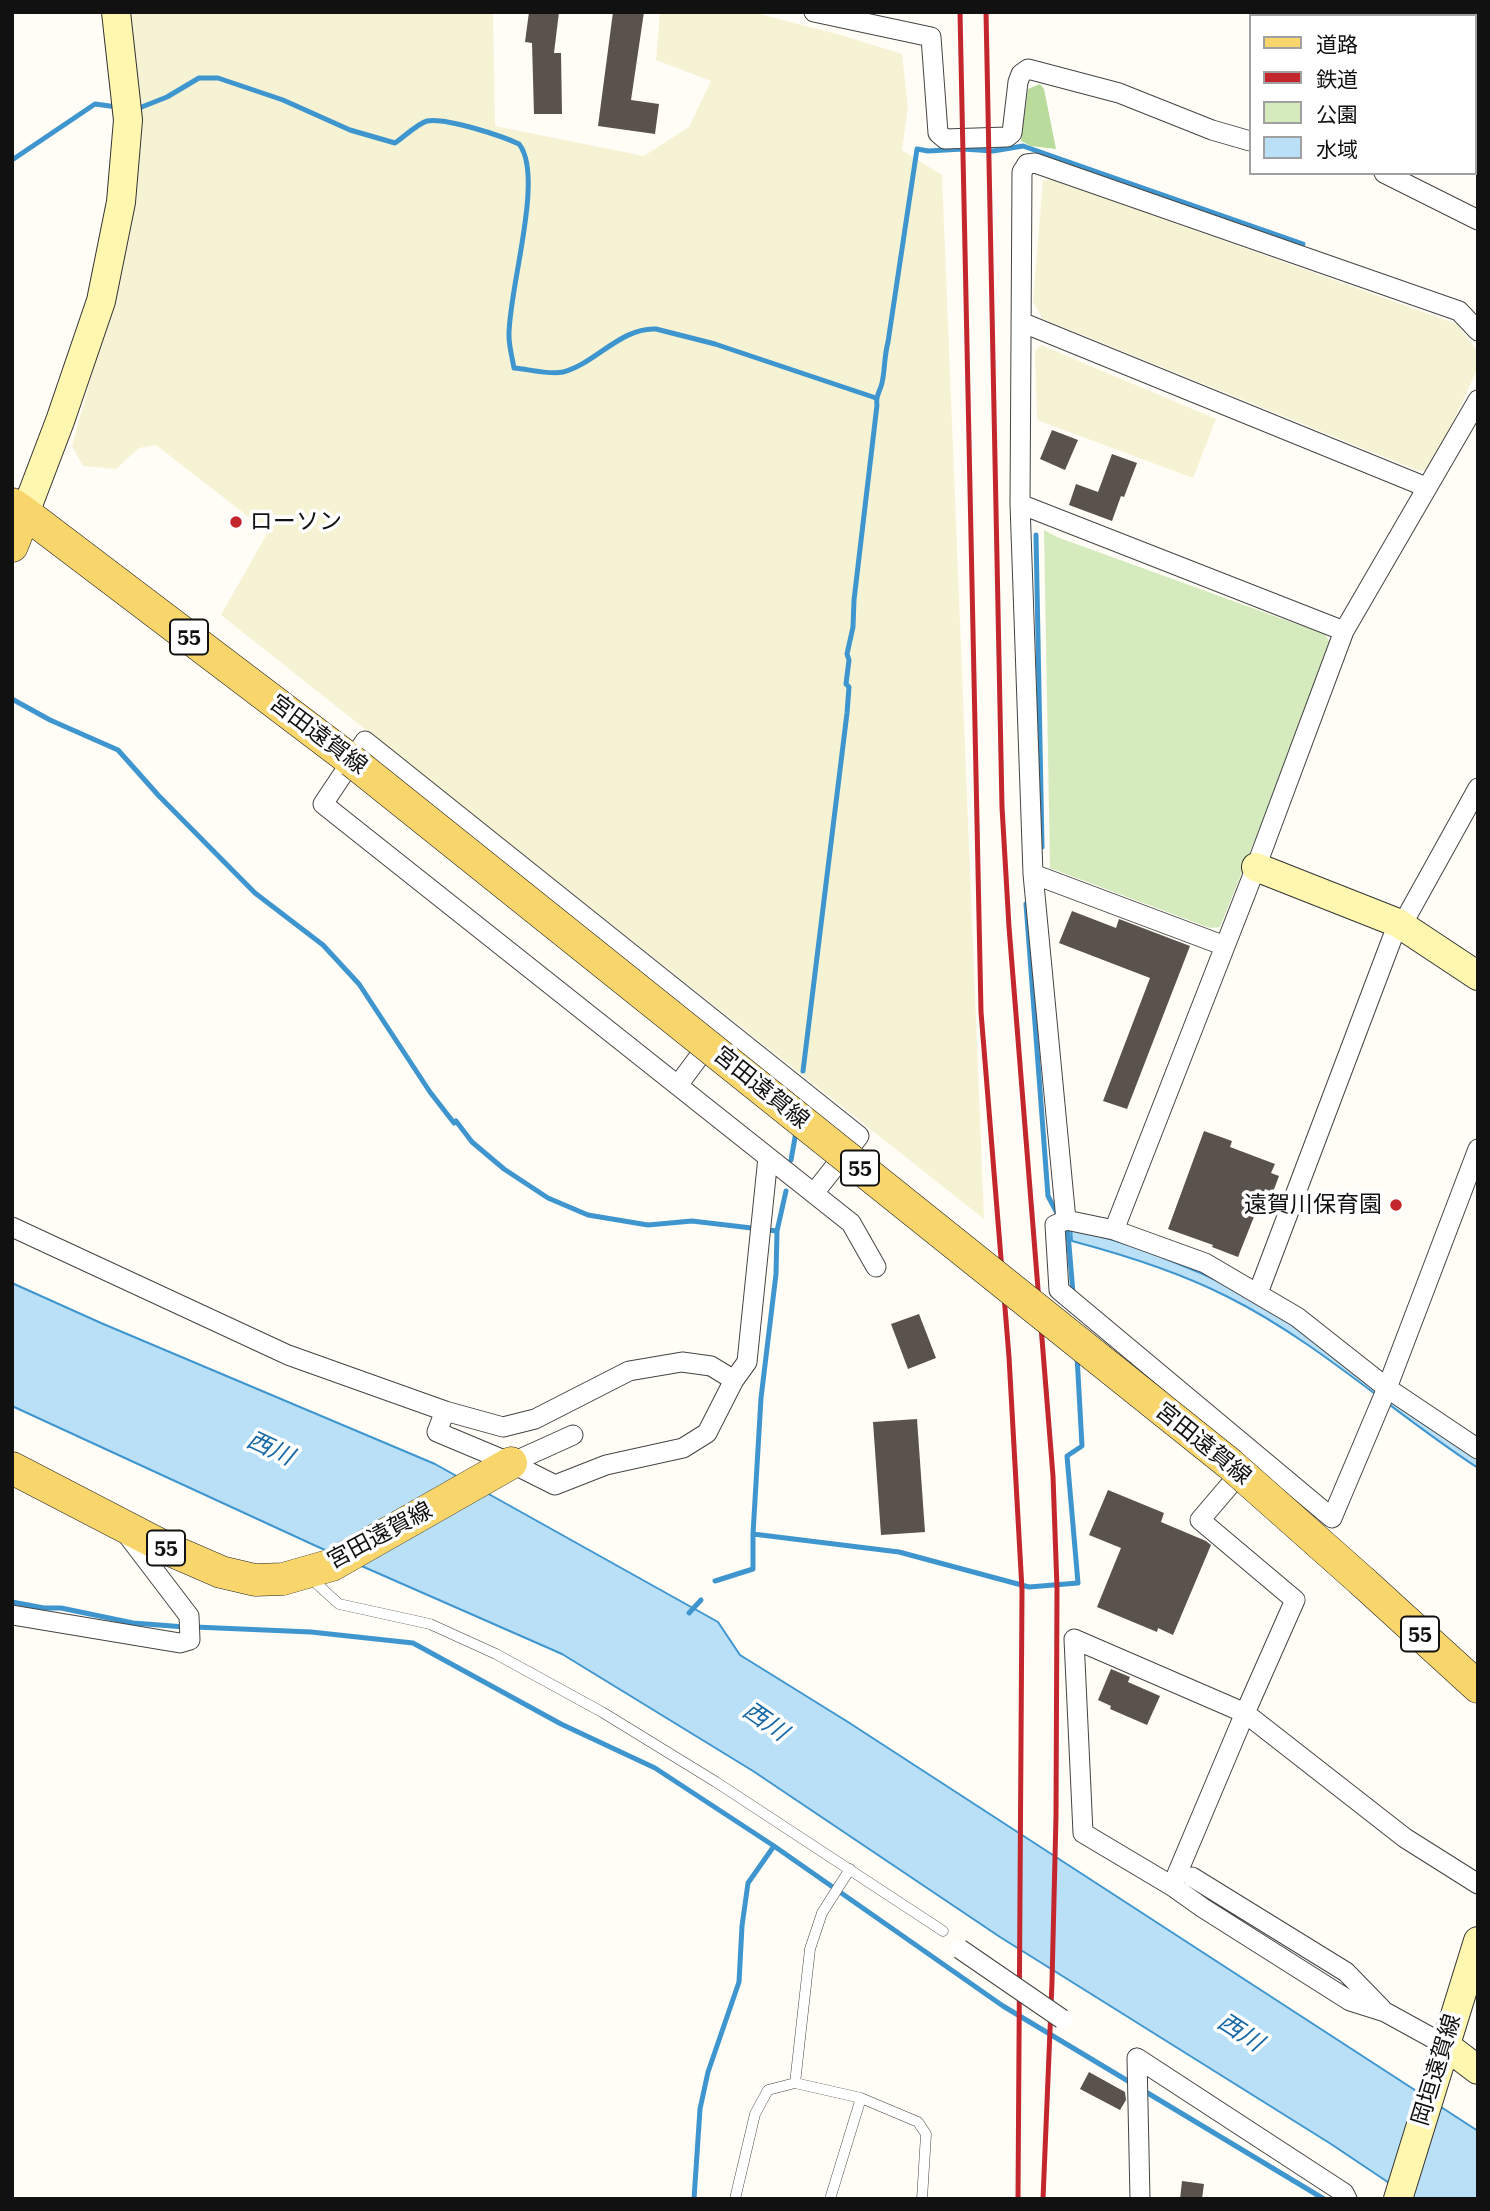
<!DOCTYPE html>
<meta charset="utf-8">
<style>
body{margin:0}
#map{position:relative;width:1490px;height:2211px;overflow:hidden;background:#fffdf5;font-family:"Roboto Serif","Noto Sans JP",serif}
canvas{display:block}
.frame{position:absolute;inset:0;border:14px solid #111;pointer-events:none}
.legend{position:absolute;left:1249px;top:14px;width:228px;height:161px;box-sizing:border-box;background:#fff;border:2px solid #a0a0a0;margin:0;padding:9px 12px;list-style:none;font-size:21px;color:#111}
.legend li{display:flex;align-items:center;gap:14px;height:35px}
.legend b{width:35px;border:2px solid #a0a0a0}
</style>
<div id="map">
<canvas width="1490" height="2211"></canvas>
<div class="frame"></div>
<ul class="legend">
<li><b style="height:9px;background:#f9d66b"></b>道路</li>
<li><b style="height:9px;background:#c4262e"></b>鉄道</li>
<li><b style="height:19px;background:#d5ebbd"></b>公園</li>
<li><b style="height:19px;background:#b9e0f7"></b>水域</li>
</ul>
</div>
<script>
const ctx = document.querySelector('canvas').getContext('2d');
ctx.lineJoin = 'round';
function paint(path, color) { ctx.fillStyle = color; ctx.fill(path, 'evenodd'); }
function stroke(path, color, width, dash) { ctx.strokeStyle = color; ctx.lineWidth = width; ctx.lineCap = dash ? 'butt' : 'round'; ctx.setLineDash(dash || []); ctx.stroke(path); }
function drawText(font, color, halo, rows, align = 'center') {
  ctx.font = font + ' "Roboto Serif","Noto Sans JP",serif'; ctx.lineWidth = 7; ctx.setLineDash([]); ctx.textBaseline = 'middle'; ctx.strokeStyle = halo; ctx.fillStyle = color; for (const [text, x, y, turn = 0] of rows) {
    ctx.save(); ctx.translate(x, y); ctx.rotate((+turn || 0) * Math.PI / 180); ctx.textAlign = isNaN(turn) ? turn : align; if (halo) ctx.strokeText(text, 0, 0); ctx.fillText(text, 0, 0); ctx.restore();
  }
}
const farmland = new Path2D(`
 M124 12H493L495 126 644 156 689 127 711 81 656 60 660 12H752L837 34 902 54 908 107 902 150 942 175 984 1219 221 615 268 532 156 445 139 448 116 469 83 466 72 446 129 240 135 118Z
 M1043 180H1054L1457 324 1478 352V367L1432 469 1419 471 1043 319 1033 302Z
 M1041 345 1216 419 1193 478 1037 420 1035 351Z`);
const green = new Path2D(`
 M1044 530 1057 537 1324 634 1330 642 1331 650 1220 927 1210 928 1050 868Z`);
const forest = new Path2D(`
 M1040 84 1044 89 1056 149 1031 146 1021 141 1028 89Z`);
const water = new Path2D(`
 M1071 1227 1142 1249 1203 1274 1243 1293 1295 1324 1478 1457V1468C1393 1413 1318 1342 1228 1297 1179 1272 1125 1255 1072 1241Z
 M12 1283 101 1323 435 1464 718 1622 740 1655 848 1722 1478 2131V2199H1413L1331 2144 1000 1937 753 1771 562 1654 316 1546 12 1406Z`);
const stream = new Path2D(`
 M134 110 167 97 199 78H218L283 100 350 130 395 143C404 137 417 124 427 121 445 117 502 136 519 144 545 176 508 291 509 336 509 346 512 357 514 368 528 369 549 375 563 372 595 364 621 327 656 329L715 344 876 398
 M12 160 95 104 117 107
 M1036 535 1042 847
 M12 699 50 720 118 750 159 796 255 893 323 945 359 984 430 1092 454 1123 456 1121 472 1142 504 1169 548 1198 588 1215 648 1225 692 1221 777 1231
 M1026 904 1048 1196 1058 1215
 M803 1071 847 713 849 687 846 684 849 660 847 654 853 627 854 600 877 405C875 396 880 392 882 383 885 370 884 357 888 342L917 149 928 151 963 149 993 151 1023 146 1303 244
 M791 1160 796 1132
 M1063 1224 1068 1233 1073 1293
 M753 1534 899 1552 1029 1587 1078 1583 1067 1456 1082 1446 1077 1356
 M715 1581 753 1569V1534L761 1398 776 1274 777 1231 786 1191
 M12 1602 44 1608H61L133 1623 185 1627
 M689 1613 701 1600
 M195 1627 311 1632 413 1643 561 1724 655 1768 774 1846 748 1883 742 1926 739 1982 708 2072 700 2109 694 2199
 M774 1846 1003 2006 1133 2084
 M1141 2089 1324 2199`);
const building = new Path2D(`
 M529 12H559L554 53H561L562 114H534L532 43 525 42Z
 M613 12H644L631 100 659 104 655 134 598 126Z
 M1052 430 1078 440 1065 470 1040 459Z
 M1112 454 1137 463 1124 497 1121 496 1112 521 1069 505 1076 484 1098 492Z
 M1072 911 1116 928 1119 919 1190 946 1127 1109 1103 1101 1150 978 1059 943Z
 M1204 1131 1232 1141 1230 1147 1275 1164 1271 1173 1279 1176 1273 1192 1265 1189 1238 1257 1212 1247 1213 1245 1168 1229Z
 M919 1314 936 1358 908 1369 891 1324Z
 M917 1419 925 1532 881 1535 873 1422Z
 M1108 1490 1164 1513 1161 1522 1206 1541 1211 1545 1173 1635 1158 1628 1157 1632 1097 1607 1121 1548 1089 1535Z
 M1111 1669 1130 1677 1128 1682 1160 1696 1147 1725 1110 1709 1111 1706 1098 1700Z
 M1089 2072 1125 2092 1126 2100 1120 2110 1080 2089Z
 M1182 2181 1204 2184 1202 2199H1180Z`);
const lane = new Path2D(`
 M308 1576 339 1604 430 1624 496 1654 602 1712 716 1782 943 1931
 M795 2083 810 1949 822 1913 850 1869
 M735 2199 755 2114 768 2090 795 2083 861 2098 918 2122 926 2134 922 2199
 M830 2199 861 2098`);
const street = new Path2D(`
 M814 12 931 37 938 133 945 139 1007 137 1012 133 1018 82 1021 74 1028 69 1119 93 1212 130 1250 141
 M1384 173 1478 220
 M1021 322 1426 487
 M1478 331 1459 311 1035 163 1027 164 1022 172 1020 504 1033 874 1066 1220 1114 1230 1205 1263 1297 1317 1387 1388 1478 1449
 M1020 504 1344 631
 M1033 874 1225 946
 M1402 925 1478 788
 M678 1085 713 1038
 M814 1193 859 1136 365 741 323 804 851 1223 876 1267
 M1066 1220 1055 1225 1059 1290 1332 1518 1387 1388 1478 1149
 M12 1227 288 1355 445 1411
 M1114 1230 1256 867 1344 631 1478 400
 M1258 1293 1398 923
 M682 1362 711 1366 734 1380 707 1433 683 1448 606 1465 555 1485 511 1463 437 1432 445 1411 503 1427 535 1419 629 1371Z
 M734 1380 747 1362 768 1157
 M511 1463 573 1435
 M1247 1465 1200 1520 1295 1600 1245 1713 1405 1838 1478 1884
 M12 1615 180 1643 190 1640 189 1616 125 1532
 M1192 1877 1346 1972 1382 2009
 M1172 1886 1245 1713 1074 1639 1083 1833 1172 1886 1203 1908 1350 2001 1385 2012 1445 2045
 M1137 2058 1344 2193 1347 2199
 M1137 2058 1140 2199`);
const secondary = new Path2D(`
 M25 513 60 421 101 301 121 202 128 120 116 12
 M1256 867 1398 923 1478 976
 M1445 2045 1478 2070
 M1398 2199 1478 1941`);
const primary = new Path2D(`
 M12 504 25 513 12 546
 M25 513 352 761
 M12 1468 168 1549 221 1572 255 1580 283 1579 332 1565 511 1463
 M1363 1582 1478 1687`);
const rail = new Path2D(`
 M960 12 981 1012 1009 1357 1022 1590 1018 2199
 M986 12 1002 807 1009 927 1053 1476 1057 1588 1056 1816 1052 1982 1043 2199`);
const streetBridge = new Path2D(`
 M960 1949 1062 2019`);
const primaryBridge = new Path2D(`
 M352 761 1230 1464 1363 1582`);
const markers = [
 [236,522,7,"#c4262e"],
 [1396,1205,7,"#c4262e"]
];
const shields = [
 [189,637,38],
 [860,1168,38],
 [166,1548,38],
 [1420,1634,38]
];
const shieldNames = [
 ["55",189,637],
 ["55",860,1168],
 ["55",166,1548],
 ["55",1420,1634]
];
const poiNames = [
 ["ローソン",250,522],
 ["遠賀川保育園",1382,1205,"right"]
];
const streetNames = [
 ["宮田遠賀線",318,735,37],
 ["宮田遠賀線",761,1088,39],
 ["宮田遠賀線",1203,1444,39],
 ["宮田遠賀線",380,1536,-28],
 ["岡垣遠賀線",1437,2070,-73]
];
const waterNames = [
 ["西川",270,1449,25],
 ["西川",765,1722,35],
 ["西川",1240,2033,33]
];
paint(farmland, '#f6f3d4');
paint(green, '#d5ebbd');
paint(forest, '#b9dc9c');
paint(water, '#b9e0f7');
stroke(water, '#3f96cf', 2);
stroke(stream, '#3f96cf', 5);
paint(building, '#5a524d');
stroke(lane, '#444', 11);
stroke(street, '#444', 21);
stroke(secondary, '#333', 30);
stroke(primary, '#222', 33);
stroke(lane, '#fff', 10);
stroke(street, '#fff', 19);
stroke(secondary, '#fff6b0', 28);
stroke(primary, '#f9d66b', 32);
stroke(rail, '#c4262e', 5);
stroke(streetBridge, '#444', 21, []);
stroke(primaryBridge, '#222', 33, []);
stroke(streetBridge, '#fff', 19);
stroke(primaryBridge, '#f9d66b', 32);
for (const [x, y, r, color] of markers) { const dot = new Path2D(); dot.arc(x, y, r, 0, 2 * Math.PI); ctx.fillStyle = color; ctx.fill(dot); stroke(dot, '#fff', 2.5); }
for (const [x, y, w] of shields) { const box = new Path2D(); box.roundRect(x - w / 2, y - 17.5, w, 35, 5); ctx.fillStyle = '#fff'; ctx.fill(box); stroke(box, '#111', 2); }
drawText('bold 21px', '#111', null, shieldNames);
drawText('23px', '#111', '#fff', poiNames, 'left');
drawText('23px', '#111', '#fff', streetNames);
drawText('italic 24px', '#1768a6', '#fff', waterNames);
</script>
